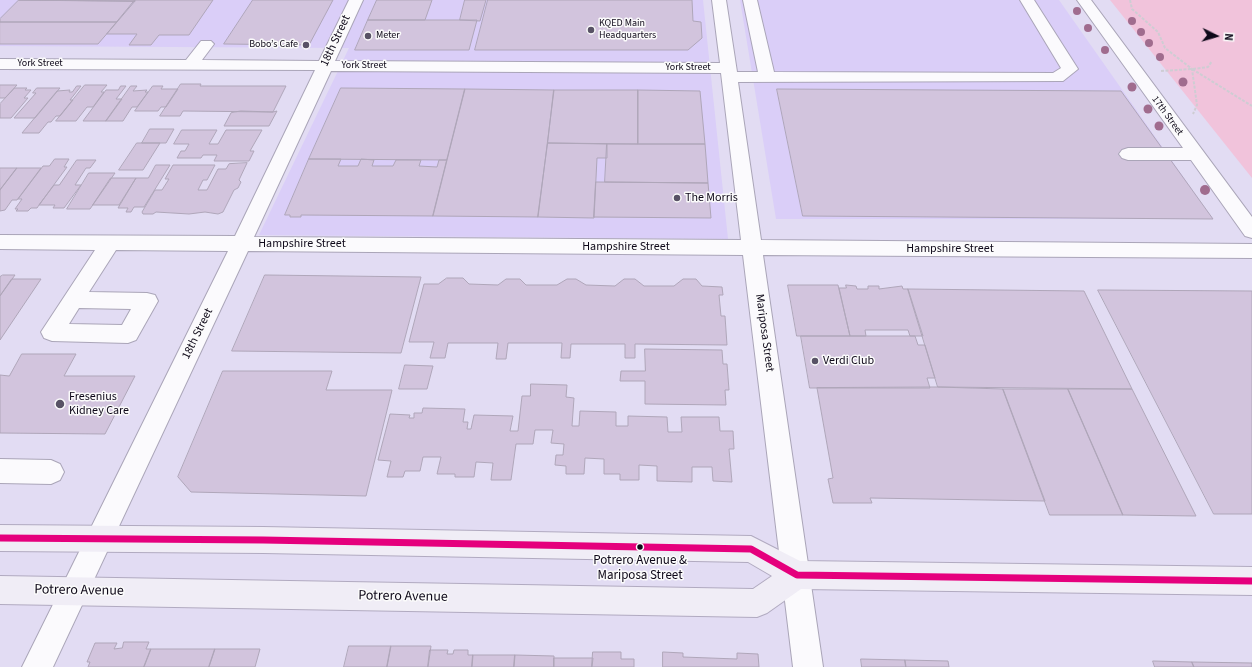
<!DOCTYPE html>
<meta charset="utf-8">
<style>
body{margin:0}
#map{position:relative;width:1252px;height:667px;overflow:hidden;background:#e2dcf3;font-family:"Source Sans 3",sans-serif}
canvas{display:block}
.north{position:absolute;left:1196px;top:16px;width:40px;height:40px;-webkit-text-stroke:3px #fbfbfb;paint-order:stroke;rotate:95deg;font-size:11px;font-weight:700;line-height:16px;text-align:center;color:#0e0819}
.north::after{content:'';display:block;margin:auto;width:14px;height:18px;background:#0e0819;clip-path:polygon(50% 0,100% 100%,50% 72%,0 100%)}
</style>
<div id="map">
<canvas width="1252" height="667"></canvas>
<div class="north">N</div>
</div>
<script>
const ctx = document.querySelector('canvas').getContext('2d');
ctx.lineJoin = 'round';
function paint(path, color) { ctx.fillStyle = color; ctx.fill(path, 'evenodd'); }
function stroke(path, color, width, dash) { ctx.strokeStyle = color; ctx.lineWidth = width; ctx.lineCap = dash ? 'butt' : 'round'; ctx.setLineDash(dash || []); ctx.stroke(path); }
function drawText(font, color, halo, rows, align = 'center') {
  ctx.font = font + ' "Source Sans 3",sans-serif'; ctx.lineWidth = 3; ctx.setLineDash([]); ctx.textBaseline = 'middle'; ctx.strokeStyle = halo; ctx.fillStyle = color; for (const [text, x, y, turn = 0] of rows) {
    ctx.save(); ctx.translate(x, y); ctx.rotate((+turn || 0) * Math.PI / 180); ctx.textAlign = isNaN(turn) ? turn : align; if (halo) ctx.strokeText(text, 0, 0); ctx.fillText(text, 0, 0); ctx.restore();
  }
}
const built = new Path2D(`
 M0 0H703L728 239 259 235 349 48 0 46Z
 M740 0H1059L1213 219H776Z`);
const green = new Path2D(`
 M1110 0H1252V178Z`);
const building = new Path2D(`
 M19 0H135V1Z
 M19 0 135 1 117 22H0V19Z
 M135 0H213L189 35H159L151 45H129L137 34H107Z
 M253 0H333L309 45 224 44Z
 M377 0H432L425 20H368Z
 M465 0H486L480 21 460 20Z
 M488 0H692L693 21 701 22 702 38 688 50H475Z
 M368 20H477L469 50H355Z
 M0 22H117L98 44H0Z
 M181 84H201L200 86H286L273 112 183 111 180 116H160Z
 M0 85H17L5 98H0Z
 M85 85H107L101 92H104L93 107H87L76 121H56Z
 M77 86H81L70 100H73L60 116H56L51 122H48L39 133H22L57 91 70 90 69 92H72Z
 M121 86H126L116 99H122L106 121H83L106 90H118Z
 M131 86H137L133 91 147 90 145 92H148L137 107H132L123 121H106Z
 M153 86H163L161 89H178L166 107H161L158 111H135Z
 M15 88H27L25 90H31L24 98H28L11 118H0V104Z
 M37 88H60L35 118H14L36 93H33Z
 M341 88 465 89 447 160 309 159Z
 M465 89 554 90 538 217 433 216Z
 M777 89 1121 91 1213 219 803 216Z
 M554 90H638V144L548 143Z
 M638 90 700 91 705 144H638Z
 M241 111 273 112 277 111 269 126H224L231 113Z
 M150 129H174L166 143H142Z
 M182 130H217L209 144H218L226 130H262L250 151H254L249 161H214L217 155H203L201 158H177L181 151H185L189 144H174Z
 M137 143H160L143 170H119Z
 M548 143 607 144V158H597L594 218 538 217Z
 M607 144H705L708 183 605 182Z
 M55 159H69L64 167H67L39 205 37 208H31L28 211H16L18 209H15L22 199H18L43 166H49Z
 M309 159H341L338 166H358L361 159 374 160 372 166H393L396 160H421L419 166 437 167 439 160H447L433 216 301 215V217H290V215H285Z
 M77 160H96L90 168H86L75 185H81L64 208H53L55 205H39L54 185H59Z
 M247 163 239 180 241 182 238 188 234 190 223 212 218 214 205 212 189 214 156 212 153 214H143L142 212 155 190H162L169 179H165L173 165H215L207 180H203L198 190H207L218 169H226L229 164Z
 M156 165H170L144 207H134L131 212H126L128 208H118L136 178H148Z
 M0 168H17L0 190Z
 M17 168H41L17 200H12L5 210 0 211V190Z
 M89 173H115L90 209H67Z
 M111 178H136L119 205H93Z
 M596 182 708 183 711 218 594 217Z
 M3 275H15L0 296V277Z
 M265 275 421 277 401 353 232 351Z
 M447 278H463L469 284 498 285 506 279H520L526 285H557L567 279H576L586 285 615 286 624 279H635L644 286H674L683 279H696L702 286 722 287 723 295H719L721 316H725L727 345 635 344V358H625V344H571L570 358H561L562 343H508L506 359H496L498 343H448L445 358H430L434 342H409L424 284H438Z
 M12 279H41L0 340V296Z
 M788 285H838L850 336H797Z
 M846 285 856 286 857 289H868V286H879V289L902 286 903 289H908L923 336H910L908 330H865L866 336H850L839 288H846Z
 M908 289 1084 291 1132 389 938 387Z
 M1098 290 1252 291V514H1214Z
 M801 336H915L918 345H925L935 378H927L930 388H810Z
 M645 349 722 350 723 364H727L729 390H725L726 405 645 404V381H620L621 371H645Z
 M22 354H76L64 376H135L105 434 0 433V375L9 376Z
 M405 365 433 366 427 389H399Z
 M223 371H332L326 390H392L366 496 191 492 178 477Z
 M531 384 567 385 566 397 574 398 572 426H579L580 411 616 412V426H628V416L667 417 668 432H682L681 417H719L720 431H733L734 449H729L732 482 713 481 712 467H692V482L657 481V466L639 465V480H620V474H604V459L585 458 584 474H566V466L555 465 556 455H563L564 444 551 443 553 430H535L533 444H516L511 480H491L493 463 476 462 474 477H455V474H437L441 457H423L420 471H405L403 477H387L391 461 378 460 390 414 410 415 409 418H414V413H422L423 408 465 409 463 422H468L467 429H471L474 415 513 416 510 431H518L522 396H530Z
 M938 387 1003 389 1045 501 870 498 872 503H833L828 479 833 478 817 388Z
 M1003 389H1068L1123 515H1050Z
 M1068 389H1132L1196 516 1123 515Z
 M124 642H149L146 649H151L144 667H88L90 662H87L95 643H117L114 649 122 648Z
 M349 646H391L387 667H344Z
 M391 646H431L428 667H387Z
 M151 649H215L209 667H144Z
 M215 649H260L255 667H209Z
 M430 650H448L447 654H453L454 650H468V655H473L472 667H428Z
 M593 652H621V659H634V667H592Z
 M663 652 683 653V657L737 659V653L758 654 759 667H663Z
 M473 655H515L514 667H472Z
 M515 655 554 656V667H514Z
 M554 658H593L592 667H554Z
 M861 659 905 660 906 667H862Z
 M905 660 948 661 949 667H906Z
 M1153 661 1192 662 1194 667H1155Z
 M1192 662 1252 663V667H1194Z`);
const path = new Path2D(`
 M1130 0 1132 9 1158 32 1165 48 1192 69 1197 105 1193 114
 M1193 69 1208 67 1212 61
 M1161 71 1192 69 1252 106`);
const minor = new Path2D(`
 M349 0H363L335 61 720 63 712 0H726L737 72H758L743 0H757L774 72 1053 73 1061 68 1020 0H1034L1078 69 1063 81 738 82 761 240 1252 244V258L763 255 823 667H793L743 255 248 251 53 667H22L228 251 116 250 89 292 147 293 155 295 158 301 136 340 128 343 52 341 44 338 41 332 95 250 0 249V235L235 236 315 70 0 69V59L186 60 201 41H211L214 44 202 60 319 61ZM331 71 721 73 741 240 254 237ZM79 308 131 309 122 325 69 324Z
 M1077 0H1091L1252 217V238L1245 236 1191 160H1128L1122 158 1119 154 1122 150 1128 148H1183Z
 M0 459 51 460 60 464 64 472 60 480 51 484 0 483Z`);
const major = new Path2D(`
 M0 525 263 527 751 536 800 561 1252 567V595L801 589 767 613 757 617 0 604V576L753 589 772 576 748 562 263 553 0 551Z`);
const bus1 = new Path2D(`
 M0 538 263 540 751 549 797 575 1252 581`);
const trees = [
 [1077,11,4],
 [1132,21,4],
 [1088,28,4],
 [1141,32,4],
 [1149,43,4],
 [1105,50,4],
 [1160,57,4],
 [1183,82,4.5],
 [1132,87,4.5],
 [1148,109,4.5],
 [1159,126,4.5],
 [1205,190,5]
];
const markers = [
 [591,30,4,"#585265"],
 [368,36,4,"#585265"],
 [306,45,4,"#585265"],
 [677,198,4,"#585265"],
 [815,361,4,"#585265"],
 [60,404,5,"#585265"],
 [640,547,3.5,"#0e0819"]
];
const farPoinames = [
 ["KQED Main",599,24],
 ["Headquarters",599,36],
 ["Meter",376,36],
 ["Bobo’s Cafe",298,45,"right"]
];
const farStreetnames = [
 ["York Street",40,64],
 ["York Street",364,66],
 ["York Street",688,68],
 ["17th Street",1167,116,54]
];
const streetNames = [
 ["18th Street",336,41,-65],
 ["Hampshire Street",302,244],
 ["Hampshire Street",626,247],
 ["Hampshire Street",950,249],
 ["Mariposa Street",764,333,82],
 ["18th Street",198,334,-64]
];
const poiNames = [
 ["The Morris",685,198],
 ["Verdi Club",823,361],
 ["Fresenius",69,397],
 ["Kidney Care",69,411]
];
const nearBusnames = [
 ["Potrero Avenue &",640,561],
 ["Mariposa Street",640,576]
];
const nearStreetnames = [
 ["Potrero Avenue",79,591,1],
 ["Potrero Avenue",403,597,1]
];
paint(built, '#dacef8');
paint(green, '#f1c3db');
paint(building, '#d2c4dd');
stroke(building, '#afa6b9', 1);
stroke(minor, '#aaa5b8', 2);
stroke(major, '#b1aac0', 2);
stroke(path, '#cecdd3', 2, [3, 1.5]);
paint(minor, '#fbfafd');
paint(major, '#f0edf6');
stroke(bus1, '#e5007d', 7);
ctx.fillStyle = '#a06c8e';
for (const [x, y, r] of trees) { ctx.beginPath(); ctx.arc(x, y, r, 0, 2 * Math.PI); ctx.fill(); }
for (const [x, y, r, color] of markers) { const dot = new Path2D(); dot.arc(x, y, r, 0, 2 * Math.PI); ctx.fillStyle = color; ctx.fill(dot); stroke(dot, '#fbfbfb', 1.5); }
drawText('10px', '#0e0819', '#fbfbfb', farPoinames, 'left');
drawText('10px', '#0e0819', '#fbfbfb', farStreetnames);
drawText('12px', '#0e0819', '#fbfbfb', streetNames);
drawText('12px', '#0e0819', '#fbfbfb', poiNames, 'left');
drawText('13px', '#0e0819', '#fbfbfb', nearBusnames);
drawText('14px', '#0e0819', '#fbfbfb', nearStreetnames);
</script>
